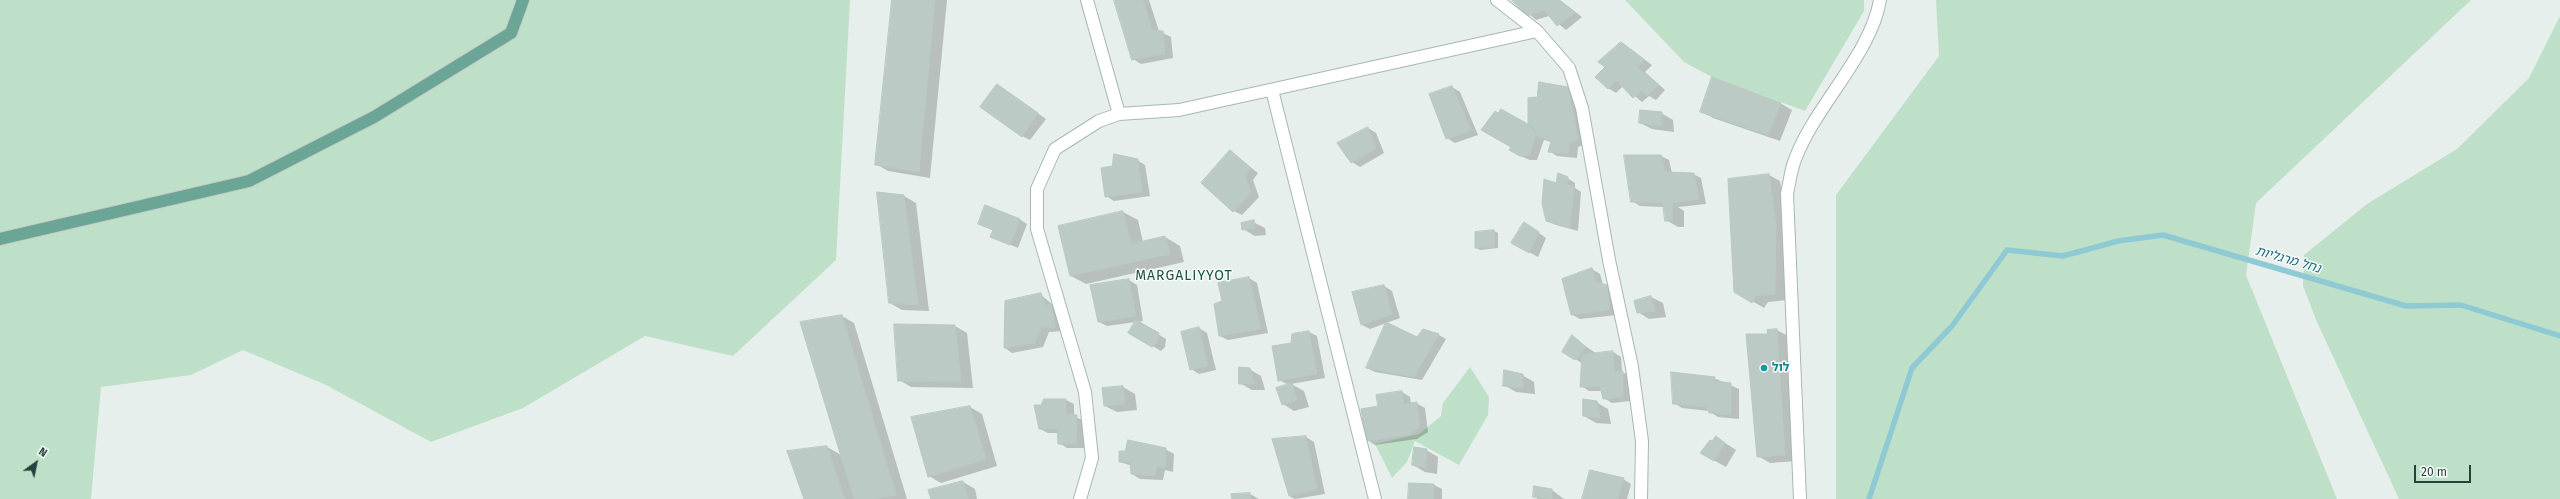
<!DOCTYPE html>
<meta charset="utf-8">
<style>
body{margin:0}
#map{position:relative;width:2560px;height:499px;overflow:hidden;background:#e6efeb;font-family:"Fira Sans",sans-serif}
canvas{display:block}
.north{position:absolute;left:16px;top:443px;width:40px;height:40px;-webkit-text-stroke:3px #f7fbf9;paint-order:stroke;rotate:33deg;font-size:11px;font-weight:700;line-height:16px;text-align:center;color:#24423a}
.north::after{content:'';display:block;margin:auto;width:14px;height:18px;background:#24423a;clip-path:polygon(50% 0,100% 100%,50% 72%,0 100%)}
.scale{position:absolute;left:2414px;top:465px;width:57px;height:18px;box-sizing:border-box;border:2px solid #24423a;border-top:0;padding-left:5px;font-size:12px;line-height:14px;white-space:nowrap;color:#24423a;-webkit-text-stroke:3px #f7fbf9;paint-order:stroke}
</style>
<div id="map">
<canvas width="2560" height="499"></canvas>
<div class="north">N</div>
<div class="scale">20 m</div>
</div>
<script>
const ctx = document.querySelector('canvas').getContext('2d');
ctx.lineJoin = 'round';
function paint(path, color) { ctx.fillStyle = color; ctx.fill(path, 'evenodd'); }
function stroke(path, color, width, dash) { ctx.strokeStyle = color; ctx.lineWidth = width; ctx.lineCap = dash ? 'butt' : 'round'; ctx.setLineDash(dash || []); ctx.stroke(path); }
function drawText(font, color, halo, rows, align = 'center') {
  ctx.font = font + ' "Fira Sans","Noto Sans Hebrew",sans-serif'; ctx.lineWidth = 3; ctx.setLineDash([]); ctx.textBaseline = 'middle'; ctx.strokeStyle = halo; ctx.fillStyle = color; for (const [text, x, y, turn = 0] of rows) {
    ctx.save(); ctx.translate(x, y); ctx.rotate((+turn || 0) * Math.PI / 180); ctx.textAlign = isNaN(turn) ? turn : align; if (halo) ctx.strokeText(text, 0, 0); ctx.fillText(text, 0, 0); ctx.restore();
  }
}
const green = new Path2D(`
 M0 0H850L836 260 733 356 645 336 523 408 431 442 326 385 243 350 191 375 101 387 91 499H0Z
 M1625 0H1864V11L1805 111 1712 77 1684 62Z
 M1936 0H2471L2256 203 2246 275 2337 499H1836V195L1939 56Z
 M2560 16V499H2399L2317 322 2303 286 2304 255 2367 204 2457 149 2529 78Z
 M1470 367 1489 397 1488 415 1459 465 1415 441 1407 462 1392 478 1375 444 1419 434 1441 416 1443 403Z`);
const shadow = new Path2D(`
 M893 0H947L930 178 888 171 876 164Z
 M1115 0H1149L1159 31 1171 37 1173 58 1141 64 1133 59Z
 M1513 0H1560L1582 17 1566 30 1549 16 1536 20Z
 M1622 43 1652 65 1645 72 1665 90 1656 100 1649 96 1642 102 1623 86 1616 93 1608 88 1606 67Z
 M997 85 1046 119 1030 140 1022 136Z
 M1452 87 1460 92 1478 135 1455 143 1447 138Z
 M1567 88 1576 93 1586 144 1578 147 1577 158 1557 156 1549 151 1551 142 1544 140 1537 160H1530L1518 155 1499 114 1501 110 1529 125 1538 98Z
 M1780 103 1792 110 1780 141 1713 118 1701 111Z
 M1661 113 1673 120 1674 132 1652 129 1640 123Z
 M1368 128 1376 133 1384 153 1360 167 1352 162Z
 M1230 151 1258 173 1253 180 1259 197 1242 215 1234 211Z
 M1661 156 1669 160 1672 173 1693 174 1701 178 1706 204 1678 207 1684 211V227H1678L1666 220 1664 207 1640 206 1632 201Z
 M1137 160 1145 165 1150 196 1114 201 1106 196 1113 167Z
 M1769 175 1780 181 1788 233 1787 300 1768 302 1764 308 1735 291Z
 M1567 178 1575 183V188L1581 192 1578 231 1556 225 1547 221 1557 184Z
 M904 196 916 203 929 311 902 310 890 303Z
 M1123 212 1138 220 1143 242 1165 237 1180 246 1184 262 1086 284 1071 276Z
 M1019 219 1027 224 1018 248 992 237 994 230 980 223Z
 M1253 222 1265 228 1266 235 1255 236 1243 229Z
 M1532 228 1546 238 1538 257 1513 243Z
 M1494 231 1498 233V248L1480 250 1476 248Z
 M1592 269 1600 274 1603 285 1615 290 1617 315 1580 319 1571 314Z
 M1249 278 1257 283 1268 333 1228 340 1220 336Z
 M1129 280 1137 285 1143 321 1138 322 1166 339 1165 347 1161 351 1130 333 1136 322 1107 326 1099 322Z
 M1384 286 1392 291 1400 318 1370 329 1362 325Z
 M1041 295 1059 310 1063 331 1049 332 1043 347 1012 353 1005 348Z
 M1651 297 1663 303 1666 317 1649 319 1638 312 1635 302Z
 M842 316 854 323 907 499H806L827 447 841 455Z
 M955 326 967 333 973 388 911 387 899 380Z
 M1199 328 1207 333 1216 370 1199 374 1191 369Z
 M1777 330 1788 336 1797 461 1770 463 1758 456 1770 335Z
 M1309 332 1317 336 1325 378 1291 384 1304 391 1309 407 1294 411 1283 404 1289 385 1279 380 1291 344Z
 M1439 335 1446 339 1422 380 1375 372 1367 368 1417 338Z
 M1572 337 1597 354 1613 352 1621 357 1622 372 1631 376V401L1612 403 1604 398 1602 391H1589L1581 386 1583 364 1563 351Z
 M1249 369 1261 376 1265 390H1252L1240 383Z
 M1522 375 1534 382 1535 394 1516 392 1504 385Z
 M1714 378 1739 389V419L1718 417 1709 411 1682 408 1674 403Z
 M1123 387 1135 394 1137 410 1117 412 1105 406Z
 M1402 392 1410 397 1411 404 1416 403 1425 408 1428 432 1417 439 1375 445 1367 440 1379 407Z
 M1066 400 1074 404V416L1084 421V448H1067L1059 443 1058 433H1048L1040 429 1041 406Z
 M1596 402 1608 409 1611 424 1596 423 1584 416Z
 M970 407 982 414 997 466 941 483 929 476Z
 M1306 437 1314 442 1325 494 1295 499 1289 496Z
 M1716 437 1736 450 1726 467 1701 453Z
 M1165 449 1174 454 1173 472 1165 470 1163 480 1140 479 1132 474V466L1120 462Z
 M1426 450 1438 457 1437 474 1425 472 1413 465Z
 M1623 479 1631 484 1627 499H1583Z
 M963 482 975 489 977 499H932Z
 M1434 485 1442 489V499H1409Z
 M1552 490 1564 499H1538L1534 497Z
 M1250 494 1259 499H1233Z`);
const stream = new Path2D(`
 M1869 499 1912 368 1952 326 2007 250 2063 256 2118 241 2163 235 2406 306 2461 305 2560 336`);
const building = new Path2D(`
 M892 0H935L919 172 875 165Z
 M1114 0H1143L1152 30 1163 31 1165 54 1132 60Z
 M1512 0H1559L1575 12 1557 26 1544 10 1527 16Z
 M1621 42 1645 60 1637 67 1658 85 1647 96 1642 91 1633 98 1616 80 1608 89 1595 77 1605 67 1598 62Z
 M1712 77 1781 103 1768 135 1700 112Z
 M1539 82 1568 87 1578 140 1570 142 1569 154 1548 152 1551 141 1536 136 1528 123V98L1537 97Z
 M997 84 1038 113 1022 137 980 107Z
 M1452 86 1471 131 1446 139 1429 94Z
 M1501 109 1533 127 1536 136 1529 156H1520L1509 150 1511 147 1481 130 1495 111 1498 113Z
 M1640 110 1662 112V126L1639 123Z
 M1368 127 1376 149 1351 163 1337 143Z
 M1230 150 1251 168 1245 175 1251 192 1233 212 1201 183Z
 M1114 154 1138 159 1142 192 1105 197 1101 168 1112 166Z
 M1624 155H1661L1665 172 1694 173 1699 199 1673 203 1631 202Z
 M1558 173 1568 177 1567 185 1574 186 1570 228 1546 221 1542 203 1544 179 1556 183Z
 M1769 174 1776 226 1775 294 1756 296 1752 303 1734 292 1728 179Z
 M877 192 904 195 918 305 889 303Z
 M1663 203H1673L1672 221H1665Z
 M985 205 1020 219 1010 245 990 237 993 230 978 224Z
 M1123 211 1131 244 1165 236 1170 254 1070 276 1058 226Z
 M1254 220 1255 228 1242 230 1241 223Z
 M1524 222 1539 232 1529 253 1511 243Z
 M1494 230 1495 247 1475 248V232Z
 M1592 268 1596 282 1607 285 1610 310 1571 315 1562 279Z
 M1249 277 1261 329 1219 336 1214 304 1222 301 1218 283Z
 M1129 279 1136 316 1098 322 1090 285Z
 M1384 285 1392 314 1361 325 1352 292Z
 M1041 293 1046 306 1051 304 1055 327 1041 328 1035 343 1004 348 1005 301Z
 M1651 296 1655 311 1637 313 1634 301Z
 M842 315 896 495 874 499H854L800 322Z
 M1136 320 1159 333 1157 343 1152 347 1128 333Z
 M1386 322 1417 337 1423 329 1439 334 1414 377 1366 368Z
 M894 324 955 325 961 382 898 381Z
 M1199 327 1208 366 1190 370 1181 332Z
 M1777 329 1785 455 1757 457 1746 334H1768L1767 330Z
 M1309 331 1317 374 1278 381 1272 346 1291 343 1292 334Z
 M1572 335 1586 347 1575 360 1562 352Z
 M1613 351 1614 372 1623 371V397L1603 399 1600 386 1580 387 1582 355Z
 M1239 367 1250 368 1254 384H1239Z
 M1504 370 1523 374V388L1503 386Z
 M1671 372 1715 377 1714 381 1731 383V415L1709 413 1707 407 1673 404Z
 M1292 383 1297 400 1282 405 1276 388Z
 M1123 386 1125 404 1104 406 1102 388Z
 M1402 391 1404 404 1417 402 1420 427 1409 435 1366 441 1361 409 1378 406 1376 395Z
 M1044 399H1066V414L1077 415 1076 444H1058L1057 429H1039L1034 405H1041Z
 M1583 399 1597 401 1600 418 1583 416Z
 M970 406 986 459 928 477 911 417Z
 M1306 436 1317 489 1289 496 1272 439Z
 M1716 436 1725 443 1714 461 1700 453 1710 440 1712 441Z
 M1128 440 1166 448 1165 468 1157 466 1155 476 1131 474 1130 462H1119V451H1125Z
 M827 446 845 499H804L787 451Z
 M1414 447 1427 449 1425 468 1412 465Z
 M1590 470 1624 478 1618 499H1582Z
 M963 481 968 499H931L928 490Z
 M1409 483 1434 484V499H1408Z
 M1534 486 1552 489V499L1533 497Z
 M1250 493 1251 499H1232L1231 494Z`);
const minor = new Path2D(`
 M1087 0 1119 114
 M1497 0 1537 31 1569 68 1582 108 1609 260 1632 367 1642 441 1641 499
 M1272 90 1375 499
 M1080 499 1092 458 1085 392 1037 229V189L1055 149 1099 121 1119 114 1179 110 1537 31
 M1800 499 1787 193C1790 181 1791 168 1796 157 1816 105 1871 54 1880 0`);
const primary = new Path2D(`
 M0 239 249 181 374 117 511 33 523 0`);
const markers = [
 [1764,368,4,"#0f9aa8"]
];
const cultureNames = [
 ["לול",1772,368]
];
const waterNames = [
 ["נחל מרגליות",2288,260,16]
];
const quarterNames = [
 ["MARGALIYYOT",1184,276]
];
paint(green, '#bfe0c8');
paint(shadow, '#0003');
stroke(stream, '#8ec9d4', 5.5);
paint(building, '#bbcac4');
stroke(building, '#b8c9c2', 1);
stroke(minor, '#a8b8b2', 14);
stroke(primary, '#c2cac8', 14);
stroke(minor, '#fff', 12);
stroke(primary, '#6aa596', 12);
for (const [x, y, r, color] of markers) { const dot = new Path2D(); dot.arc(x, y, r, 0, 2 * Math.PI); ctx.fillStyle = color; ctx.fill(dot); stroke(dot, '#f7fbf9', 1.5); }
drawText('bold 12px', '#0d838f', '#f7fbf9', cultureNames, 'left');
drawText('italic 13px', '#1c6f80', '#f7fbf9', waterNames);
ctx.letterSpacing = '1px';
drawText('14px', '#1f5548', '#f7fbf9', quarterNames);
ctx.letterSpacing = '0px';
</script>
